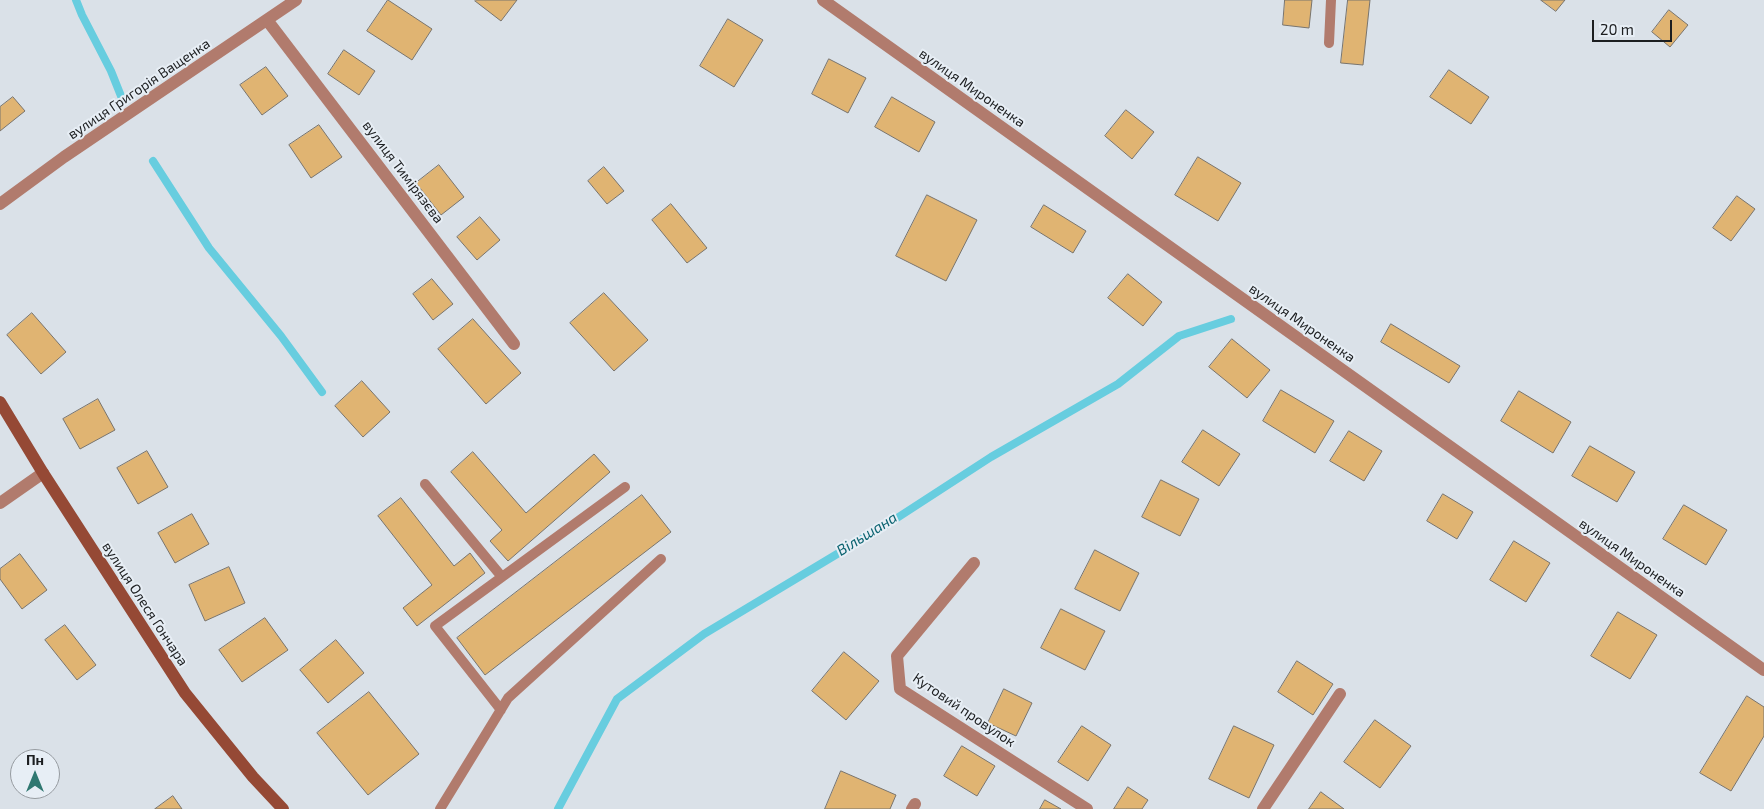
<!DOCTYPE html>
<meta charset="utf-8">
<style>
body{margin:0}
#map{position:relative;width:1764px;height:809px;overflow:hidden;background:#dae1e8;font-family:"Exo 2",sans-serif}
canvas{display:block}
.north{position:absolute;left:10px;top:749px;width:50px;height:50px;box-sizing:border-box;background:#e7eef5;border:1px solid #969ba0;border-radius:50%;rotate:0deg;font-size:14px;font-weight:700;line-height:20px;text-align:center;color:#1c1e20}
.north::after{content:'';display:block;margin:auto;width:18px;height:22px;background:#307871;clip-path:polygon(50% 0,100% 100%,50% 72%,0 100%)}
.scale{position:absolute;left:1592px;top:20px;width:80px;height:22px;box-sizing:border-box;border:2px solid #1c1e20;border-top:0;padding-left:6px;font-size:15px;line-height:18px;white-space:nowrap;color:#1c1e20;-webkit-text-stroke:4px #e7eef5;paint-order:stroke}
</style>
<div id="map">
<canvas width="1764" height="809"></canvas>
<div class="north">Пн</div>
<div class="scale">20 m</div>
</div>
<script>
const ctx = document.querySelector('canvas').getContext('2d');
ctx.lineJoin = 'round';
function stroke(path, color, width, dash) { ctx.strokeStyle = color; ctx.lineWidth = width; ctx.lineCap = dash ? 'butt' : 'round'; ctx.setLineDash(dash || []); ctx.stroke(path); }
function paint(path, color) { ctx.fillStyle = color; ctx.fill(path, 'evenodd'); }
function drawText(font, color, halo, rows, align = 'center') {
  ctx.font = font + ' "Exo 2",sans-serif'; ctx.lineWidth = 4; ctx.setLineDash([]); ctx.textBaseline = 'middle'; ctx.strokeStyle = halo; ctx.fillStyle = color; for (const [text, x, y, turn = 0] of rows) {
    ctx.save(); ctx.translate(x, y); ctx.rotate((+turn || 0) * Math.PI / 180); ctx.textAlign = isNaN(turn) ? turn : align; if (halo) ctx.strokeText(text, 0, 0); ctx.fillText(text, 0, 0); ctx.restore();
  }
}
const stream = new Path2D(`
 M76 0 82 15 111 71 123 101
 M153 161 209 248 281 336 322 392
 M558 809 617 699 704 634 897 518 991 457 1118 384 1179 336 1231 319`);
const building = new Path2D(`
 M388 0 432 29 412 60 367 31Z
 M476 0H517L501 21 475 1Z
 M1285 0H1312L1309 28 1283 25Z
 M1348 0H1370L1363 65 1341 63Z
 M1541 0H1565L1556 11Z
 M1669 10 1688 25 1670 47 1652 32Z
 M728 19 763 40 734 87 700 66Z
 M344 50 375 71 359 95 328 74Z
 M829 59 866 78 848 113 812 94Z
 M266 67 288 96 262 115 240 85Z
 M1449 70 1489 97 1471 124 1430 97Z
 M13 97 25 111 0 131V107Z
 M892 97 935 122 919 152 875 127Z
 M1126 110 1154 132 1132 159 1105 136Z
 M319 125 342 157 311 178 289 145Z
 M1198 157 1241 183 1218 221 1175 195Z
 M439 165 464 197 441 215 416 183Z
 M604 167 624 191 607 204 588 181Z
 M927 195 977 220 946 281 896 256Z
 M1737 196 1755 209 1731 241 1713 228Z
 M671 204 707 248 687 263 652 220Z
 M1044 205 1086 231 1073 253 1031 227Z
 M480 217 500 240 477 260 457 237Z
 M1128 274 1162 302 1143 326 1108 298Z
 M432 279 453 304 433 320 413 294Z
 M604 293 648 340 614 371 570 323Z
 M32 313 66 352 41 374 7 335Z
 M473 319 521 373 486 404 438 349Z
 M1391 324 1460 366 1449 383 1381 342Z
 M1232 339 1270 370 1247 398 1209 367Z
 M362 381 390 412 363 437 335 406Z
 M1281 390 1334 421 1315 453 1263 421Z
 M1519 391 1571 422 1553 453 1501 421Z
 M98 399 115 430 80 449 63 419Z
 M1203 430 1240 454 1219 486 1182 462Z
 M1349 431 1382 451 1364 481 1330 461Z
 M1590 446 1635 472 1617 502 1572 476Z
 M147 451 168 487 138 504 117 468Z
 M473 452 526 513 594 454 610 472 508 561 490 541 502 530 451 472Z
 M1161 480 1199 499 1180 536 1142 517Z
 M1443 494 1473 512 1457 539 1427 521Z
 M642 495 671 532 485 675 457 638Z
 M401 498 454 566 470 553 485 573 417 626 403 608 432 585 378 516Z
 M1684 505 1727 530 1706 565 1663 539Z
 M192 514 209 544 175 563 158 533Z
 M1514 541 1550 563 1526 602 1490 580Z
 M1095 550 1139 573 1120 611 1075 589Z
 M20 554 47 590 22 609 0 579V569Z
 M229 567 245 603 205 621 189 585Z
 M1061 609 1105 631 1085 670 1041 648Z
 M1618 612 1657 635 1630 679 1591 656Z
 M265 618 288 650 242 682 219 650Z
 M65 625 96 665 77 680 45 640Z
 M336 640 364 673 328 703 300 670Z
 M844 652 879 681 846 720 812 691Z
 M1297 661 1333 684 1313 715 1278 692Z
 M1004 689 1032 703 1016 736 988 723Z
 M369 692 419 754 368 795 317 733Z
 M1747 696 1764 707V736L1731 791 1700 773Z
 M1375 720 1411 746 1380 788 1344 762Z
 M1082 726 1111 745 1088 781 1058 762Z
 M1234 726 1274 745 1249 798 1209 779Z
 M962 746 995 766 977 796 944 776Z
 M841 771 896 795 890 809H825Z
 M1128 787 1148 800 1142 809H1114Z
 M1321 792 1344 809H1309Z
 M173 796 182 809H155Z
 M1045 800 1061 809H1040Z`);
const lane = new Path2D(`
 M1329 43 1331 0
 M425 484 502 577
 M501 710 435 626 625 487
 M440 809 508 698 661 559`);
const street = new Path2D(`
 M823 0 1764 670
 M267 20 514 344
 M0 204 64 157 296 0
 M0 503 43 473
 M974 563 897 656 900 689 1087 809
 M912 809 915 804
 M1263 809 1340 694`);
const secondary = new Path2D(`
 M0 402 43 473 185 693 253 777 283 809`);
const streetNames = [
 ["вулиця Мироненка",972,88,35],
 ["вулиця Григорія Ващенка",139,89,-34],
 ["вулиця Тимірязєва",403,172,53],
 ["вулиця Мироненка",1302,323,35],
 ["вулиця Мироненка",1632,558,35],
 ["вулиця Олеся Гончара",145,604,57],
 ["Кутовий провулок",964,710,34]
];
const waterNames = [
 ["Вільшана",867,534,-32]
];
stroke(stream, '#67cddf', 8);
paint(building, '#e0b472');
stroke(building, '#79746d', 1);
stroke(lane, '#b17b6d', 10);
stroke(street, '#b17b6d', 12);
stroke(secondary, '#954935', 12);
drawText('14px', '#1c1e20', '#e7eef5', streetNames);
drawText('italic 15px', '#0b6370', '#e7eef5', waterNames);
</script>
